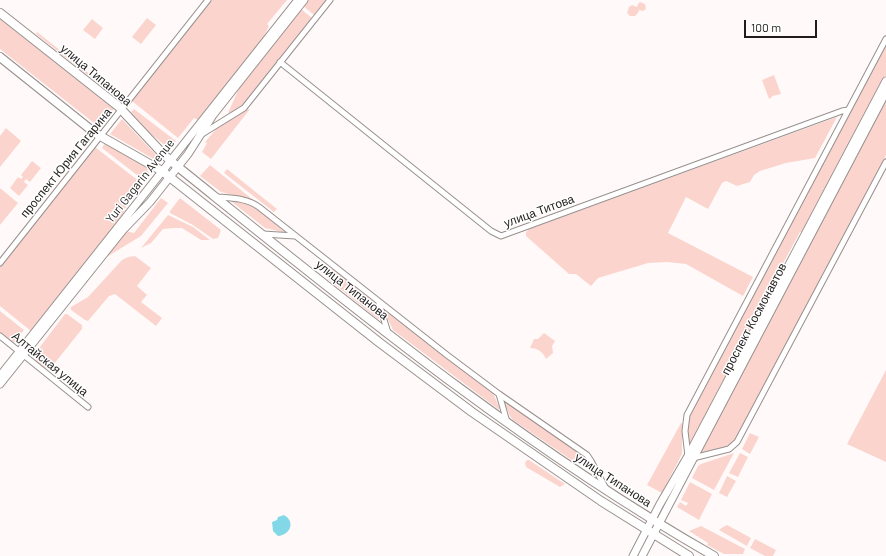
<!DOCTYPE html>
<meta charset="utf-8">
<style>
body{margin:0}
#map{position:relative;width:886px;height:556px;overflow:hidden;background:#fffaf9;font-family:Barlow,sans-serif}
canvas{display:block}
.scale{position:absolute;left:744px;top:20px;width:73px;height:18px;box-sizing:border-box;border:2px solid #201d1c;border-top:0;padding-left:5px;font-size:12px;line-height:14px;white-space:nowrap;color:#201d1c;-webkit-text-stroke:3px #fff;paint-order:stroke}
</style>
<div id="map">
<canvas width="886" height="556"></canvas>
<div class="scale">100 m</div>
</div>
<script>
const ctx = document.querySelector('canvas').getContext('2d');
ctx.lineJoin = 'round';
function paint(path, color) { ctx.fillStyle = color; ctx.fill(path, 'evenodd'); }
function stroke(path, color, width, dash) { ctx.strokeStyle = color; ctx.lineWidth = width; ctx.lineCap = dash ? 'butt' : 'round'; ctx.setLineDash(dash || []); ctx.stroke(path); }
function drawText(font, color, halo, rows, align = 'center') {
  ctx.font = font + ' Barlow,sans-serif'; ctx.lineWidth = 3; ctx.setLineDash([]); ctx.textBaseline = 'middle'; ctx.strokeStyle = halo; ctx.fillStyle = color; for (const [text, x, y, turn = 0] of rows) {
    ctx.save(); ctx.translate(x, y); ctx.rotate((+turn || 0) * Math.PI / 180); ctx.textAlign = isNaN(turn) ? turn : align; if (halo) ctx.strokeText(text, 0, 0); ctx.fillText(text, 0, 0); ctx.restore();
  }
}
const green = new Path2D(`
 M212 0H287L267 24 269 26 262 40 198 120 194 118 178 138 132 101Z
 M308 0H326L314 15 303 6Z
 M640 2 645 4 646 9 643 11 639 10 638 13 635 16H630L627 13 629 7 632 5 637 7 638 4Z
 M301 9 312 18 242 106 234 112 228 113 240 86Z
 M147 18 156 25 141 44 132 37Z
 M0 19 114 109 99 127 0 49Z
 M92 19 103 28 95 39 83 30Z
 M37 32 119 97 118 99 36 34Z
 M886 44V75L803 233 800 232 772 284 775 285 692 444H689L687 425 689 418Z
 M774 75 781 94 772 96V97L769 99 762 80Z
 M886 98V155L735 441 728 446 701 453 700 452Z
 M134 109 176 141 171 146 168 148 150 133 131 112Z
 M250 109 211 159 202 152 207 143 205 142 219 126 239 115 246 110Z
 M837 117 815 158 786 163 760 171 754 175 750 182 737 186 726 181 722 183 708 209 686 197 668 233 753 277 743 296 686 264 667 262 648 263 598 278 591 286 576 274H569L526 236V232L529 229Z
 M122 119 159 158 157 161 110 134Z
 M6 128 21 141 0 167V136Z
 M105 143 149 168 147 170 150 174 146 182 102 148Z
 M95 147 140 182 138 184 142 187 125 206 126 207 120 220 31 331 0 306V267Z
 M32 161 41 168 30 182 26 179 24 182 28 185 19 196 10 188 18 177 21 179 23 177 21 175Z
 M210 165 252 199 254 201 221 192 200 176Z
 M227 169 277 209 274 212 224 173Z
 M0 188 18 203 0 225Z
 M161 198 168 203 141 236 105 258 126 231 134 233Z
 M180 198 221 230 218 238 213 239 193 225 170 213V211Z
 M233 201 252 205 286 233 265 228 232 202Z
 M168 215 193 227 210 240H201L182 228H174L163 229 151 243 141 248Z
 M135 256 151 268 137 286 147 295 141 302 162 318 156 326 115 294 109 296 88 321 85 320 71 310V307L88 297 122 260 128 257Z
 M332 268 372 300 376 305 381 317 380 319H378L328 279 326 276Z
 M0 311 24 330 13 343 0 332Z
 M386 311 493 393 500 409H498L393 330 385 313Z
 M65 314H67L82 325V329L50 369 43 368 35 362 36 360 33 356Z
 M544 333 555 341 552 346 553 353 546 359C543 352 538 348 530 348L534 339H538Z
 M886 370V462L847 444Z
 M504 402H506L581 454 576 463 513 420 510 416Z
 M681 423H682V454L662 493 647 485Z
 M750 433 759 437 750 454 742 449Z
 M734 453 714 490 692 478 698 466 701 464Z
 M740 453 748 457 738 477 729 473Z
 M527 460H529L565 484 560 487 526 467 525 463Z
 M727 476 736 481 727 497 719 493Z
 M690 482 712 494 699 520 677 507 680 502 686 506 688 503 681 500Z
 M727 525 751 538 747 546 719 530 723 527Z
 M701 526 745 549 743 554H724L707 545 708 543 689 531Z
 M755 539 776 550 773 556H765L750 548Z`);
const water = new Path2D(`
 M284 515C296 522 290 535 278 536L273 531 272 522 277 520 278 517Z`);
const street = new Path2D(`
 M280 62 491 231 501 236 842 111 848 110
 M202 134 244 108 330 0
 M217 197C231 198 247 198 259 207L447 355 499 394 587 455 591 461 605 487
 M263 234 295 236
 M0 263 208 0
 M379 303 388 333
 M0 336 88 407
 M499 394 507 422
 M688 456 685 431 687 415 886 39
 M693 458 729 449 737 442 886 162`);
const secondary = new Path2D(`
 M0 376 298 0
 M0 384 123 230 150 202 188 154 213 115 304 0
 M633 556 660 504 688 456 886 81
 M642 556 886 92`);
const primary = new Path2D(`
 M0 13 118 106 164 155 178 167C350 305 521 446 714 556
 M0 57 95 133 162 171 380 343 472 412 601 501 689 556`);
const streetNames = [
 ["улица Типанова",96,75,40],
 ["проспект Юрия Гагарина",66,163,-51],
 ["Yuri Gagarin Avenue",140,181,-52],
 ["улица Титова",539,211,-20],
 ["улица Типанова",352,290,38],
 ["проспект Космонавтов",754,319,-62],
 ["Алтайская улица",50,364,39],
 ["улица Типанова",613,480,33]
];
paint(green, '#fbd5cd');
paint(water, '#83d8e7');
stroke(street, '#97908e', 7);
stroke(secondary, '#97908e', 9);
stroke(primary, '#97908e', 10);
stroke(street, '#fff', 5);
stroke(secondary, '#fff', 7);
stroke(primary, '#fff', 8);
drawText('12px', '#201d1c', '#fff', streetNames);
</script>
